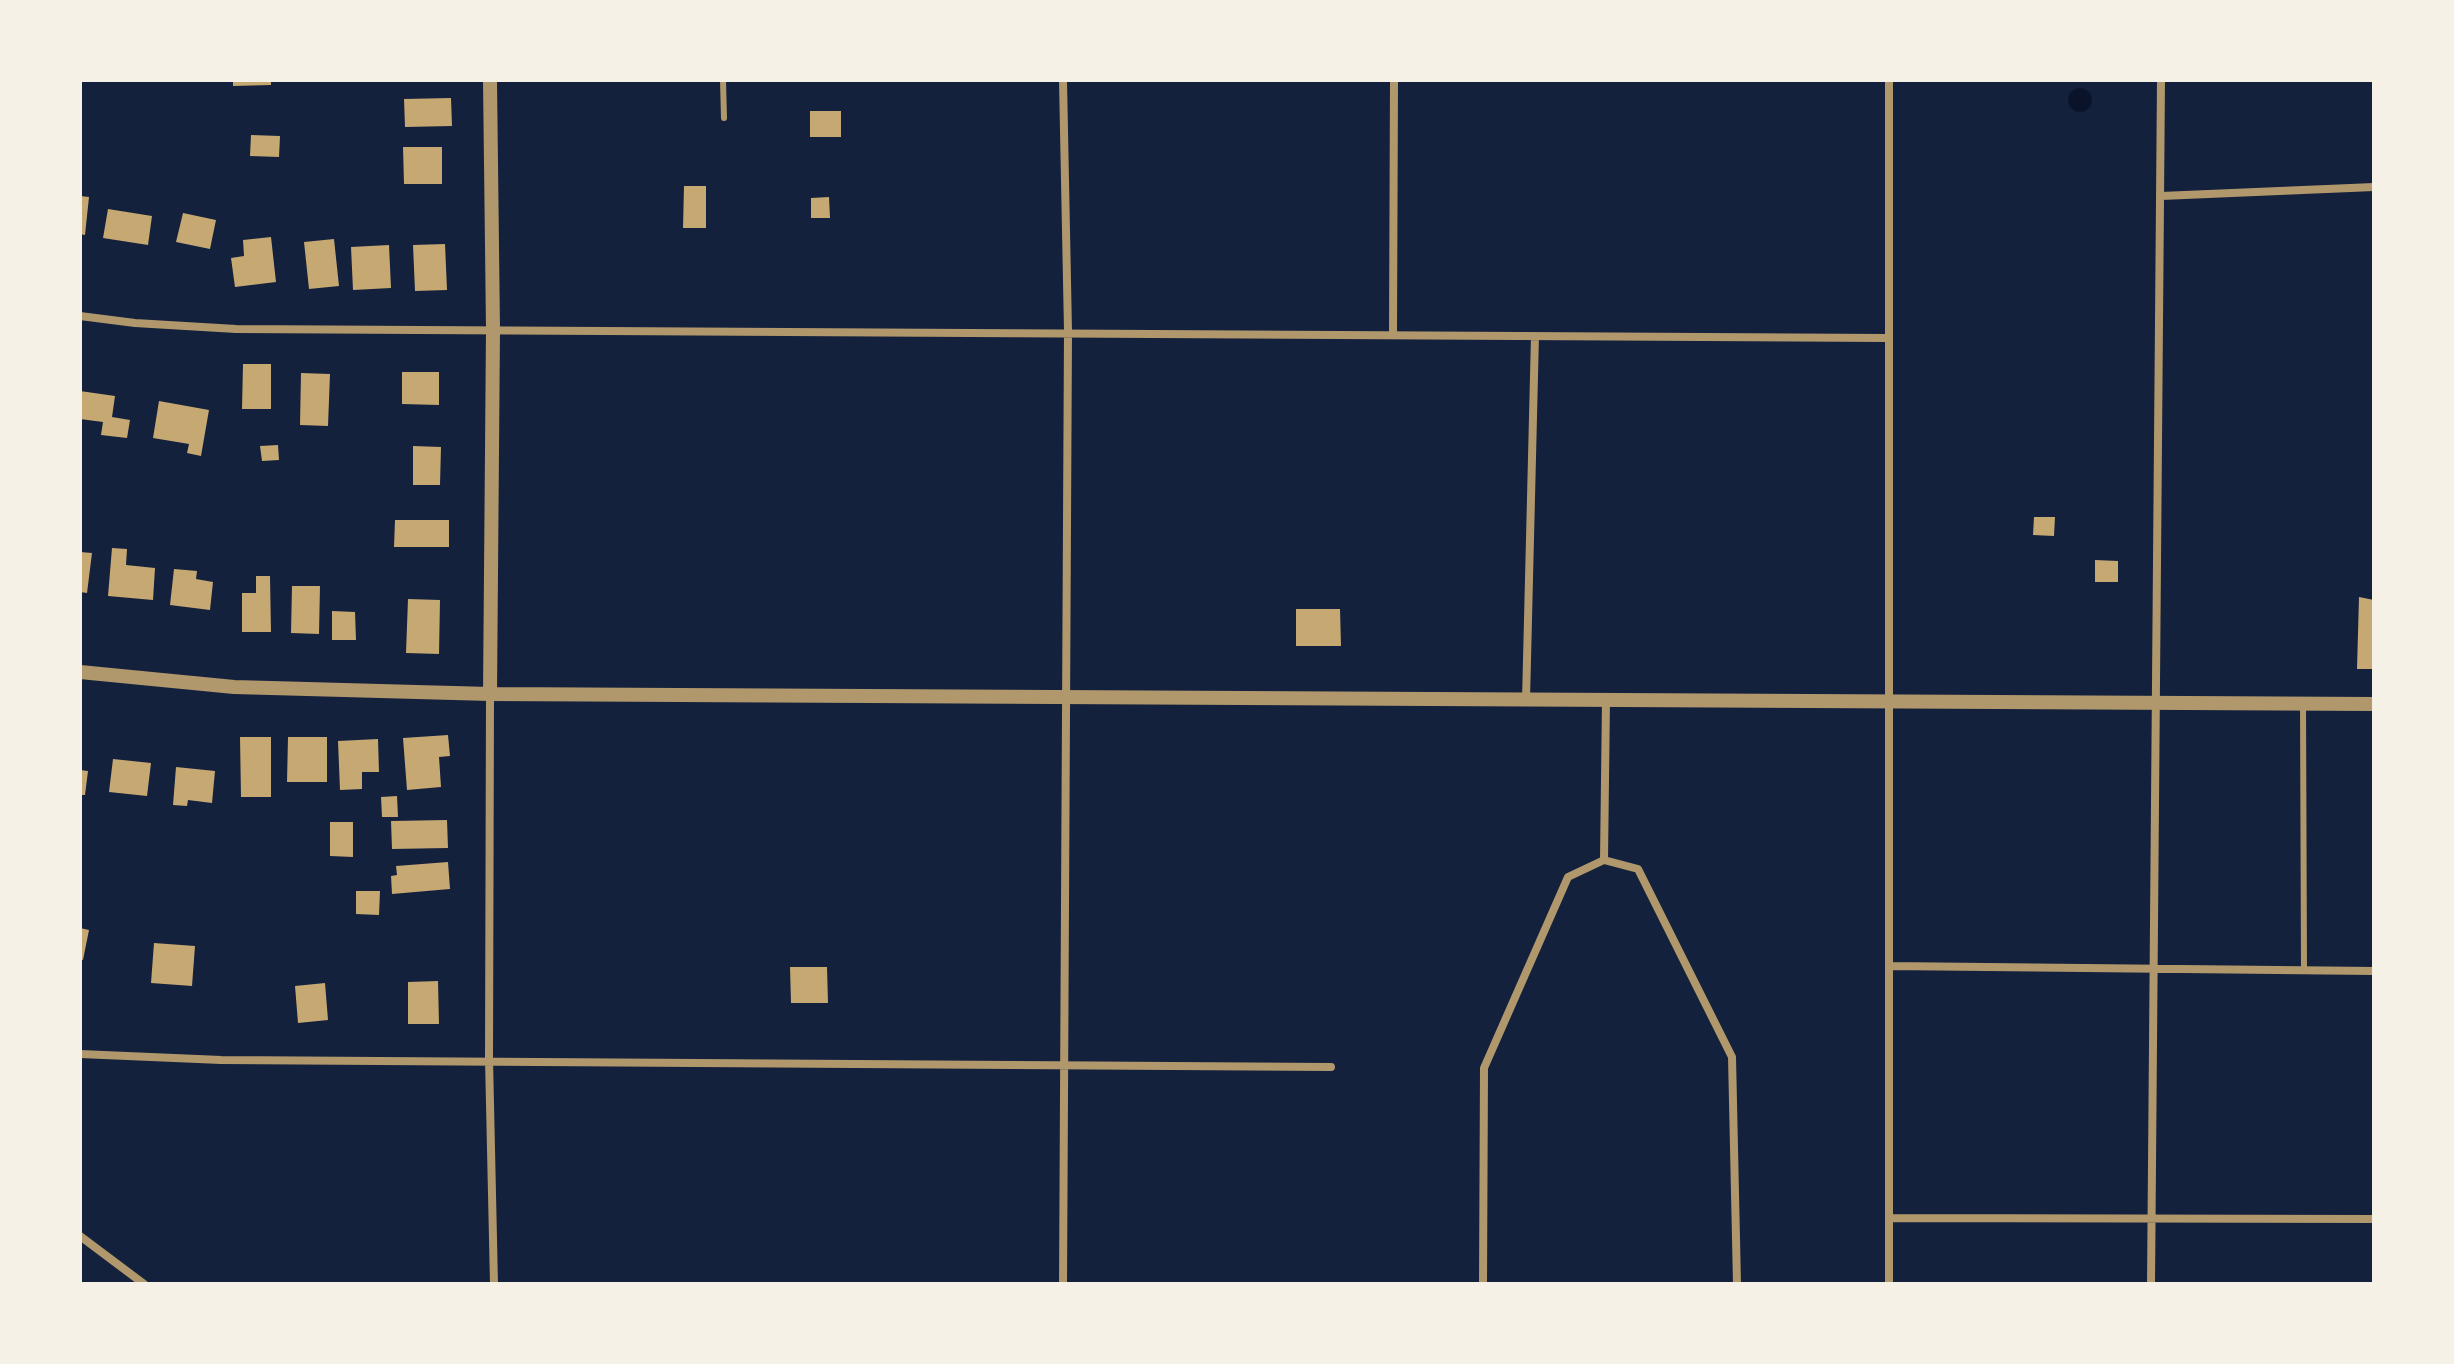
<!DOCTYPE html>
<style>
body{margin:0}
#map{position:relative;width:2454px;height:1364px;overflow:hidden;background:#14213d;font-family:Karla,sans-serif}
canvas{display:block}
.frame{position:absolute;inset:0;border:82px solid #f6f1e7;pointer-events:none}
</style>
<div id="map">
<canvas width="2454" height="1364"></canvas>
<div class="frame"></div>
</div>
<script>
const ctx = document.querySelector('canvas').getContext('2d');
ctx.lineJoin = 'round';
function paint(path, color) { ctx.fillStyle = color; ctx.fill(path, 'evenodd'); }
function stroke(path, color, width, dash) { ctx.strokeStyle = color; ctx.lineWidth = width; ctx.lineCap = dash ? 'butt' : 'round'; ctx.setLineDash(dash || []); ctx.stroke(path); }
const water = new Path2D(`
 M2068 100a12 12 0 1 1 24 0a12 12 0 1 1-24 0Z`);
const building = new Path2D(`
 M233 80H271V85L233 86Z
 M451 98 452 126 405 127 404 99Z
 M810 111H841V137H810Z
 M251 135 280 136 279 157 250 156Z
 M403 147H442V184H404Z
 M684 186H706V228H683Z
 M80 196 89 197 85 235 80 234Z
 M829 197 830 218H811V198Z
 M108 209 152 216 148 245 103 238Z
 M183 213 216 220 210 249 176 242Z
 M271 237 276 282 235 287 231 258 244 256 243 240Z
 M334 239 339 286 309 289 304 242Z
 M445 244 447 290 415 291 413 245Z
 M389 245 391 288 353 290 351 247Z
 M243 364H271V409H242Z
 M402 372H439V405L402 404Z
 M301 373 330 374 328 426 300 425Z
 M80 391 115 396 112 417 130 420 127 438 101 435 103 422 80 419Z
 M159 401 209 410 201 456 187 453 189 444 153 438Z
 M278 445 279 460 262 461 260 446Z
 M413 446 441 447 440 485H413Z
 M2034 517H2055L2054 536 2033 535Z
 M395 520H449V547H394Z
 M112 548 127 549 126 565 155 568 153 600 108 596Z
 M80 552 92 553 87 593 80 592Z
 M2095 560 2118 561V582H2095Z
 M174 569 197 571 196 579 213 582 210 610 170 605Z
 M256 576H270L271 632H242V593H256Z
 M292 586H320L319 634 291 633Z
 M2359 597 2374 600V669H2357Z
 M408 599 440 600 439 654 406 653Z
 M1296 609H1340L1341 646H1296Z
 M332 611 355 612 356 640H332Z
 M448 735 450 756 439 757 441 787 407 790 403 738Z
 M240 737H271V797H241Z
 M288 737H327V782H287Z
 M378 739 379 772H362V789L340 790 338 741Z
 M113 759 151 763 147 796 109 792Z
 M176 767 215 771 212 803 188 800 187 806 173 805Z
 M80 770 88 771 85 795H80Z
 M397 796 398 817H382L381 797Z
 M447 820 448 848 392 849 391 821Z
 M330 822H353V857L330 856Z
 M448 862 450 889 392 894 391 876 397 875 396 866Z
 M356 891H380L379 915 356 914Z
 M80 928 89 930 83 960 80 959Z
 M154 943 195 946 192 986 151 983Z
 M790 967H827L828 1003H791Z
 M438 981 439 1024H408V982Z
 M325 983 328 1020 298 1023 295 986Z`);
const service = new Path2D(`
 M723 80 724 118
 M2303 703 2304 970`);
const minor = new Path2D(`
 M1063 80 1068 331 1063 1284
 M2161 196 2374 187
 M80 316 135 323 236 329 1887 338
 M1393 333 1394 80
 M490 694 489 1059 494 1284
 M1526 700 1535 336
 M1606 700 1604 860 1638 869 1732 1057 1737 1284
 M1890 966 2374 971
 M80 1054 221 1060 1331 1067
 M1889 1218 2374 1219
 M80 1236 144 1284
 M1483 1284 1484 1068 1568 877 1604 860
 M1889 1284V80
 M2151 1284 2161 80`);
const tertiary = new Path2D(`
 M80 672 234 687 490 694 2374 704
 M490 694 493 329 490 80`);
paint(water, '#0b132b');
paint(building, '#c6a872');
stroke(service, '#b1986c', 6);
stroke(minor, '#b1986c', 8);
stroke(tertiary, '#b1986c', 14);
</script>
